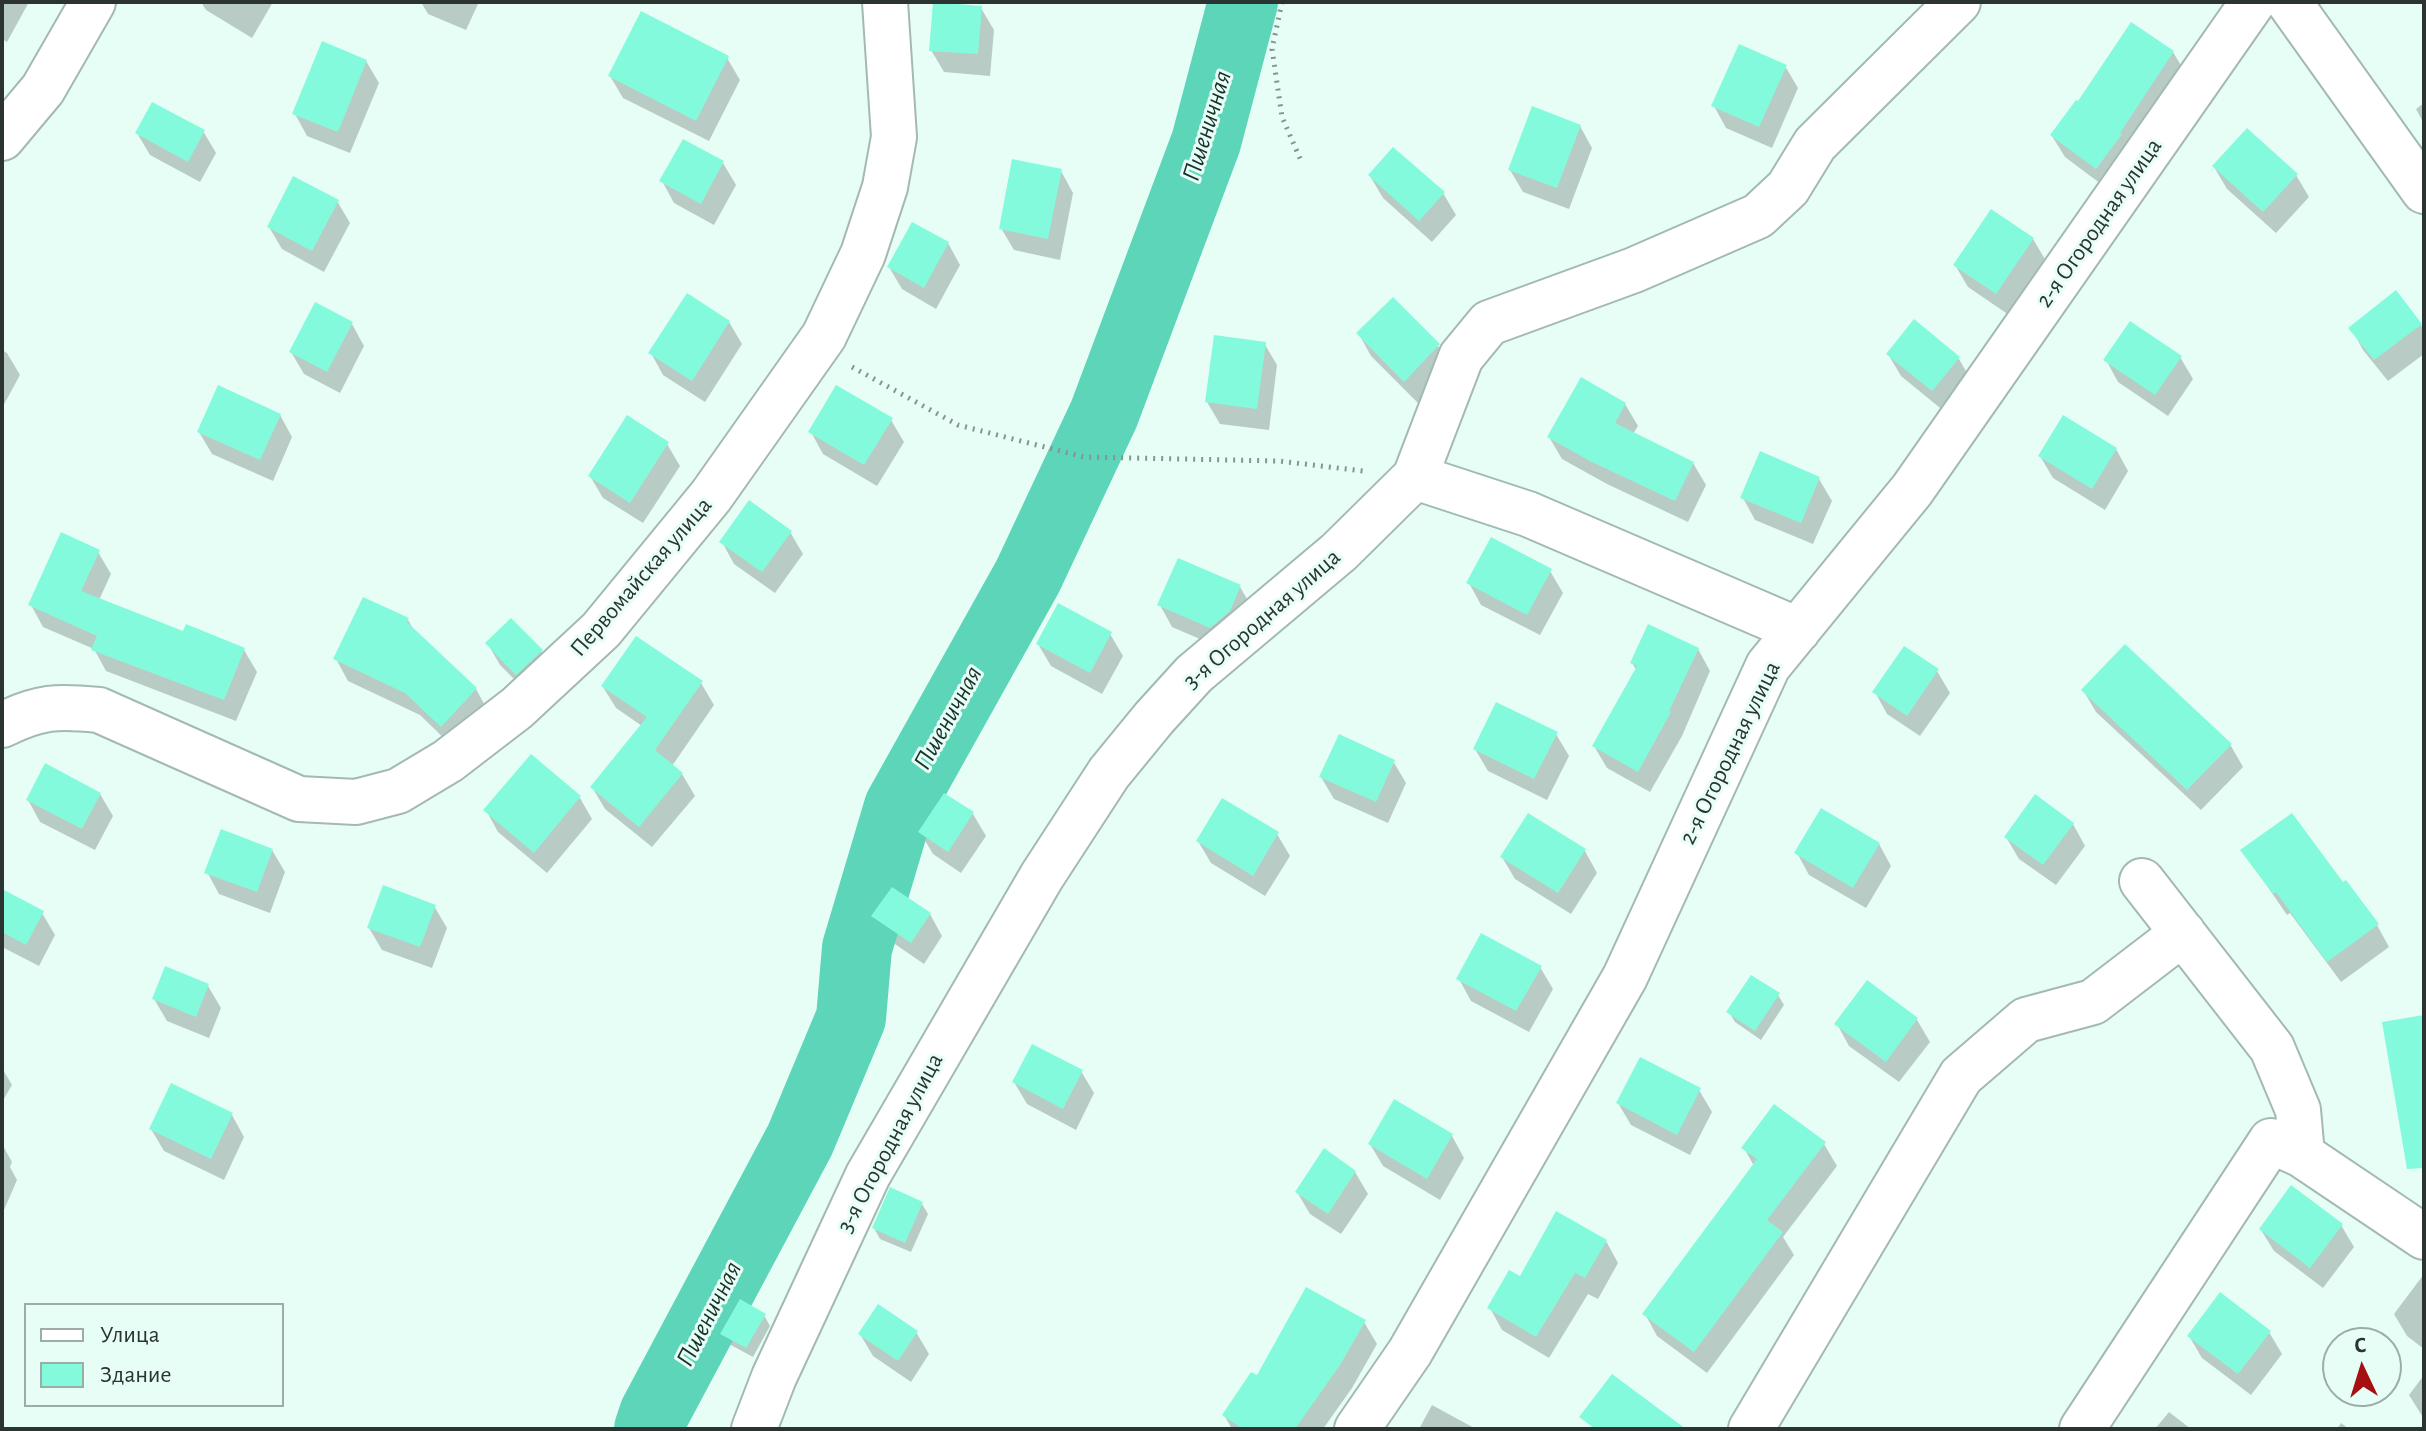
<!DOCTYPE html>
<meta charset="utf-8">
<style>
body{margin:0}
#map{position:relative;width:2426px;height:1431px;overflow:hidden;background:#e7fef7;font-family:"Alegreya Sans",sans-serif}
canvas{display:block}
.frame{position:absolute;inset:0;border:4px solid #2b3431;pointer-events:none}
.legend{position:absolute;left:24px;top:1303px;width:260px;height:104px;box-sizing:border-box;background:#e7fef7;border:2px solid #9cada8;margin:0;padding:10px 14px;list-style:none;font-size:24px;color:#2b3431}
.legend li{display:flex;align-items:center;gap:16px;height:40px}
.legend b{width:40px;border:2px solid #9cada8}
.north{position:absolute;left:2322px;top:1327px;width:80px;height:80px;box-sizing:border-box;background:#e7fef7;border:2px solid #9cada8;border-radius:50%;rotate:356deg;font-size:22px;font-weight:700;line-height:32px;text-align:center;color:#2b3431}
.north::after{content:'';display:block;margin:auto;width:28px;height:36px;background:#a61013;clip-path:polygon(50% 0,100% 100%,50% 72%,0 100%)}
</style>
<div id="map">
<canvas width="2426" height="1431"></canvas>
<div class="frame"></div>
<ul class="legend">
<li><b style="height:10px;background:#fff"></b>Улица</li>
<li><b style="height:22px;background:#84fadc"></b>Здание</li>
</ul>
<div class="north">С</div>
</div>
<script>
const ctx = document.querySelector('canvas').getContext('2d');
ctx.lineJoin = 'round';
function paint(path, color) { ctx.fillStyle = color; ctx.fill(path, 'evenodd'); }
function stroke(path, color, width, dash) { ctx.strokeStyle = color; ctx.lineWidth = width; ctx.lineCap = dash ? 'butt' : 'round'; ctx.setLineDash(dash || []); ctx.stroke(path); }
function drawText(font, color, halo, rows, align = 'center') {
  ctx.font = font + ' "Alegreya Sans",sans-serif'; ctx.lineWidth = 6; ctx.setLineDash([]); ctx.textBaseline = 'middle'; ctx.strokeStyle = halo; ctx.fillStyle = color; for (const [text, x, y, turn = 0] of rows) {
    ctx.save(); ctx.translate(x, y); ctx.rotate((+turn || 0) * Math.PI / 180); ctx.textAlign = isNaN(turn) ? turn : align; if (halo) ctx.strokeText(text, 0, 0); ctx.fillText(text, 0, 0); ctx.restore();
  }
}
const shadow = new Path2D(`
 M2 2H29L7 42 2 39Z
 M201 2H273L252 38 206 10Z
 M421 2H479L466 30 428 14Z
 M981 8 994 30 990 76 944 72 931 50Z
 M2173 52 2186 74 2109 190 2065 157 2052 136Z
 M727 58 740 80 709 141 623 98 610 76Z
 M366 61 379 83 350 153 307 136 295 114Z
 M1785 66 1798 88 1772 148 1726 128 1714 106Z
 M2424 103V124L2416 109Z
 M1580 126 1592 148 1569 209 1523 192 1510 170Z
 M203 131 216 153 200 182 150 155 137 133Z
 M723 163 736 185 714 225 674 203 662 181Z
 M2214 167 2296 175 2309 197 2276 233 2227 189Z
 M1061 171 1073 193 1060 260 1014 250 1001 228Z
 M1370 176 1443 193 1456 215 1432 242 1383 198Z
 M337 201 350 223 324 272 282 249 269 227Z
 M2033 239 2046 261 2009 315 1968 287 1955 265Z
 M948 243 960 265 936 309 902 289 889 267Z
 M729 322 742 344 705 402 663 375 651 353Z
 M352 324 364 346 340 393 304 374 291 352Z
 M2421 325 2424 331V354L2388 381 2363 350 2351 328Z
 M1359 334 1438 346 1451 368 1418 403 1371 356Z
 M1264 343 1277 365 1269 430 1220 424 1207 402Z
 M2 350 7 353 20 375 2 408Z
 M1888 354 1959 359 1971 380 1945 412 1901 376Z
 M2180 357 2193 379 2168 416 2118 382 2106 360Z
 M1625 404 1638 426 1633 434 1693 463 1706 485 1688 522 1607 484 1562 459 1549 437Z
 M280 415 292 437 273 481 212 454 199 432Z
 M891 420 904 442 877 486 823 454 811 432Z
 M667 444 680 466 643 523 603 498 590 476Z
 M2116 449 2128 471 2105 510 2053 478 2040 456Z
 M1819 479 1832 501 1813 544 1755 520 1743 498Z
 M790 532 803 554 775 593 734 564 722 542Z
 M98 552 111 574 99 600 184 634 244 650 257 672 236 721 106 671 94 649 43 627 31 605Z
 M1550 571 1563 593 1540 635 1481 605 1469 583Z
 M1240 587 1253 609 1223 649 1172 627 1160 605Z
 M408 620 415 632 476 689 488 711 454 748 420 715 348 681 336 659Z
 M1110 634 1123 656 1102 694 1051 666 1038 644Z
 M488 644 541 651 554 673 530 695 500 665Z
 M2125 647 2231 746 2243 767 2201 810 2096 712 2083 690Z
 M1698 649 1710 671 1682 736 1650 792 1607 768 1594 746 1637 671 1632 663Z
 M1937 671 1950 693 1920 736 1887 714 1875 692Z
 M701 683 714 705 672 766 682 774 695 796 652 847 605 809 592 787 642 726 616 708 603 687Z
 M1556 734 1569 756 1547 800 1488 771 1475 749Z
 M1393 761 1406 783 1388 823 1334 799 1321 777Z
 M100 794 113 816 95 850 40 822 28 800Z
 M945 795 973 814 986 836 961 873 933 854 920 832Z
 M580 798 592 819 547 873 498 832 486 810Z
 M2073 824 2085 846 2056 885 2019 859 2006 837Z
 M1277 834 1290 856 1265 896 1211 863 1198 841Z
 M1879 844 1891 866 1866 908 1809 875 1797 853Z
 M272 850 285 872 270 913 219 894 207 872Z
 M1585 851 1597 873 1571 914 1515 879 1502 857Z
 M2243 851 2343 885 2377 925 2389 947 2341 982 2290 913 2287 915Z
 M2 892 42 913 55 935 39 966 2 947Z
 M434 906 447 928 432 968 382 950 369 928Z
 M930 914 942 936 924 964 886 938 874 917Z
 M1540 967 1553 989 1529 1032 1471 1001 1459 979Z
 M1867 982 1917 1020 1930 1042 1899 1082 1849 1046 1837 1024Z
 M208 986 221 1008 209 1038 167 1021 154 999Z
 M1778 995 1784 1005 1761 1040 1735 1022 1729 1012Z
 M2 1068 12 1085 2 1102Z
 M1081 1071 1094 1093 1076 1130 1027 1104 1014 1082Z
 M1699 1090 1712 1112 1690 1155 1631 1125 1618 1103Z
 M232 1115 244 1137 224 1180 164 1151 151 1129Z
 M1452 1136 1464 1158 1440 1200 1383 1166 1370 1144Z
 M2 1144 12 1162 10 1167 17 1180 4 1210H2Z
 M1824 1144 1837 1166 1783 1237 1794 1255 1707 1373 1657 1336 1645 1314 1754 1166 1744 1148Z
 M1355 1172 1368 1194 1341 1234 1310 1214 1297 1192Z
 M922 1204 928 1214 911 1252 880 1239 874 1228Z
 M2341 1225 2354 1247 2323 1288 2274 1251 2261 1230Z
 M1606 1241 1618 1263 1598 1299 1588 1294 1549 1358 1502 1330 1490 1308 1520 1279Z
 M2424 1274V1349L2407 1336 2394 1314Z
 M764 1315 770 1326 753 1357 729 1344 723 1334Z
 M1364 1322 1377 1344 1352 1388 1323 1429H1232L1224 1415 1257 1378Z
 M916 1332 929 1354 911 1382 873 1356 860 1334Z
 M2269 1332 2282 1354 2251 1395 2202 1358 2189 1336Z
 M2424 1375V1419L2409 1395Z
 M1432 1405 1476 1429H1419Z
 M2169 1412 2191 1429H2155Z
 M2341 1423 2349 1429H2337Z`);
const river = new Path2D(`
 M649 1429 654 1414 800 1140 851 1018 857 948 899 807 1028 576 1104 414 1206 142 1243 2`);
const building = new Path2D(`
 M933 2 982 6 978 54 929 51Z
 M641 11 729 56 696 121 608 76Z
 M2131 22 2174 51 2120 133 2122 134 2096 169 2050 135 2076 100 2078 101Z
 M322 41 367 60 338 132 292 114Z
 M1739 44 1787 65 1759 127 1711 106Z
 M152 102 205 130 188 162 135 133Z
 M1532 106 1581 125 1557 188 1508 170Z
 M2247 128 2298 174 2263 212 2212 166Z
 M683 139 724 161 701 204 659 181Z
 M1393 147 1445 192 1419 221 1368 175Z
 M1012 159 1062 169 1048 239 999 229Z
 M293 176 339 200 312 251 267 227Z
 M1991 209 2034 238 1996 294 1953 265Z
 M912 222 949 242 924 288 887 267Z
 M2396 290 2422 324 2374 360 2348 328Z
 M687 293 730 321 692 381 648 353Z
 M1393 297 1440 344 1404 382 1356 333Z
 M315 302 353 322 327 372 289 352Z
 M1914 319 1960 357 1932 391 1886 354Z
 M2130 321 2182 356 2155 395 2103 360Z
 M1214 335 1266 342 1257 409 1205 402Z
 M1581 377 1626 403 1615 423 1694 462 1675 501 1592 462 1547 437Z
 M218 385 281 414 260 460 197 432Z
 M836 385 893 418 864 465 808 432Z
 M627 415 669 442 630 503 588 476Z
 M2063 415 2117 448 2092 489 2038 456Z
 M1760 451 1820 477 1801 523 1740 498Z
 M749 500 792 531 762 572 719 542Z
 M61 532 100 550 81 591 183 631 186 624 245 648 224 700 91 650 97 636 28 605Z
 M1491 537 1552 569 1527 615 1466 583Z
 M1178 558 1241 585 1230 611 1210 628 1157 605Z
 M363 597 409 618 407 622 477 688 441 727 405 693 333 659Z
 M1058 603 1112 632 1090 673 1036 644Z
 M511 618 543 650 516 675 485 643Z
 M1648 624 1699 648 1669 711 1671 712 1638 772 1592 746 1637 666 1630 663Z
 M636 636 703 681 655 750 683 773 639 827 590 787 647 717 601 686Z
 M2125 644 2232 744 2187 790 2081 690Z
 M1904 646 1939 669 1907 716 1872 692Z
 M1496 702 1558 732 1534 779 1473 749Z
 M1339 734 1395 760 1376 802 1319 777Z
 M531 754 581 796 534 853 483 810Z
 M45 763 101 793 82 829 26 800Z
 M944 793 974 812 948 852 918 832Z
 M2035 794 2074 823 2043 865 2004 837Z
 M1222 798 1279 832 1253 876 1196 841Z
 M1821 808 1880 843 1853 888 1794 853Z
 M1528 813 1586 849 1558 893 1500 857Z
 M2292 813 2343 882 2346 880 2379 924 2327 962 2276 892 2273 894 2240 850Z
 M221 829 273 849 257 892 204 873Z
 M383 885 436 905 420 947 367 928Z
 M892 887 931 913 911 943 871 916Z
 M2 889 44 911 26 945 2 932Z
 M1481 933 1542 966 1516 1011 1456 979Z
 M165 966 209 984 196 1017 152 999Z
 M1751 975 1780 993 1755 1031 1726 1012Z
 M1867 980 1918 1018 1886 1062 1834 1024Z
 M2424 1015V1168L2407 1169 2382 1022Z
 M1032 1044 1083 1070 1063 1109 1012 1082Z
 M1640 1057 1701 1088 1677 1135 1616 1103Z
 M171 1083 233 1113 211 1159 149 1129Z
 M1394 1099 1453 1134 1427 1179 1368 1144Z
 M1774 1104 1826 1142 1767 1220 1783 1232 1694 1352 1642 1314 1757 1159 1741 1148Z
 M1324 1148 1356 1171 1328 1214 1295 1192Z
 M2291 1185 2343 1224 2310 1268 2259 1229Z
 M890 1187 923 1202 905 1243 872 1228Z
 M1556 1211 1607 1240 1585 1278 1575 1273 1536 1337 1487 1308 1509 1270 1520 1276Z
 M1306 1287 1366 1320 1340 1365 1295 1429H1243L1222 1415 1251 1372 1257 1375Z
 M2220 1292 2271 1331 2238 1374 2187 1336Z
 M740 1299 766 1314 746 1348 720 1334Z
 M878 1304 918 1331 898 1361 858 1334Z
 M1612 1374 1686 1429H1595L1579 1417Z`);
const path = new Path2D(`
 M1282 2 1272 49 1282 117 1302 163
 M852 367 958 425 1084 457 1279 461 1363 471`);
const minor = new Path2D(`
 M2289 2 2424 191
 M2 138 43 89 93 2
 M1415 477 1528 514 1798 630
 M2 725C40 706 57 706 99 710L299 799 356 802 398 791 448 761 517 708 601 630 711 496 824 336 863 254 885 187 894 137 885 2
 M2142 881 2272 1048 2298 1110 2302 1155 2424 1237
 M754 1429 774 1377 868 1175 1042 876 1109 773 1154 718 1194 674 1339 552 1415 477 1461 357 1489 323 1634 270 1758 216 1788 188 1815 144 1958 2
 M1357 1429 1410 1352 1625 977 1768 666 1912 490 2253 2
 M1751 1429 1961 1076 2026 1020 2093 1002 2183 933
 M2082 1429 2271 1141 2302 1155`);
const streetNames = [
 ["2-я Огородная улица",2099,223,-55],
 ["Первомайская улица",641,577,-49],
 ["3-я Огородная улица",1262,619,-41],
 ["2-я Огородная улица",1730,753,-64],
 ["3-я Огородная улица",890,1143,-62]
];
const waterNames = [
 ["Пшеничная",1207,126,-73],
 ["Пшеничная",948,718,-61],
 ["Пшеничная",709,1314,-63]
];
paint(shadow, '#0003');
stroke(river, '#5dd5b8', 70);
paint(building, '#84fadc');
stroke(minor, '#a3b9b2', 48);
stroke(path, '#859590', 5, [2, 6]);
stroke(minor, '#fff', 44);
drawText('24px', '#2b3431', '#e7fef7', streetNames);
drawText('italic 26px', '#1a302a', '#e7fef7', waterNames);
</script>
